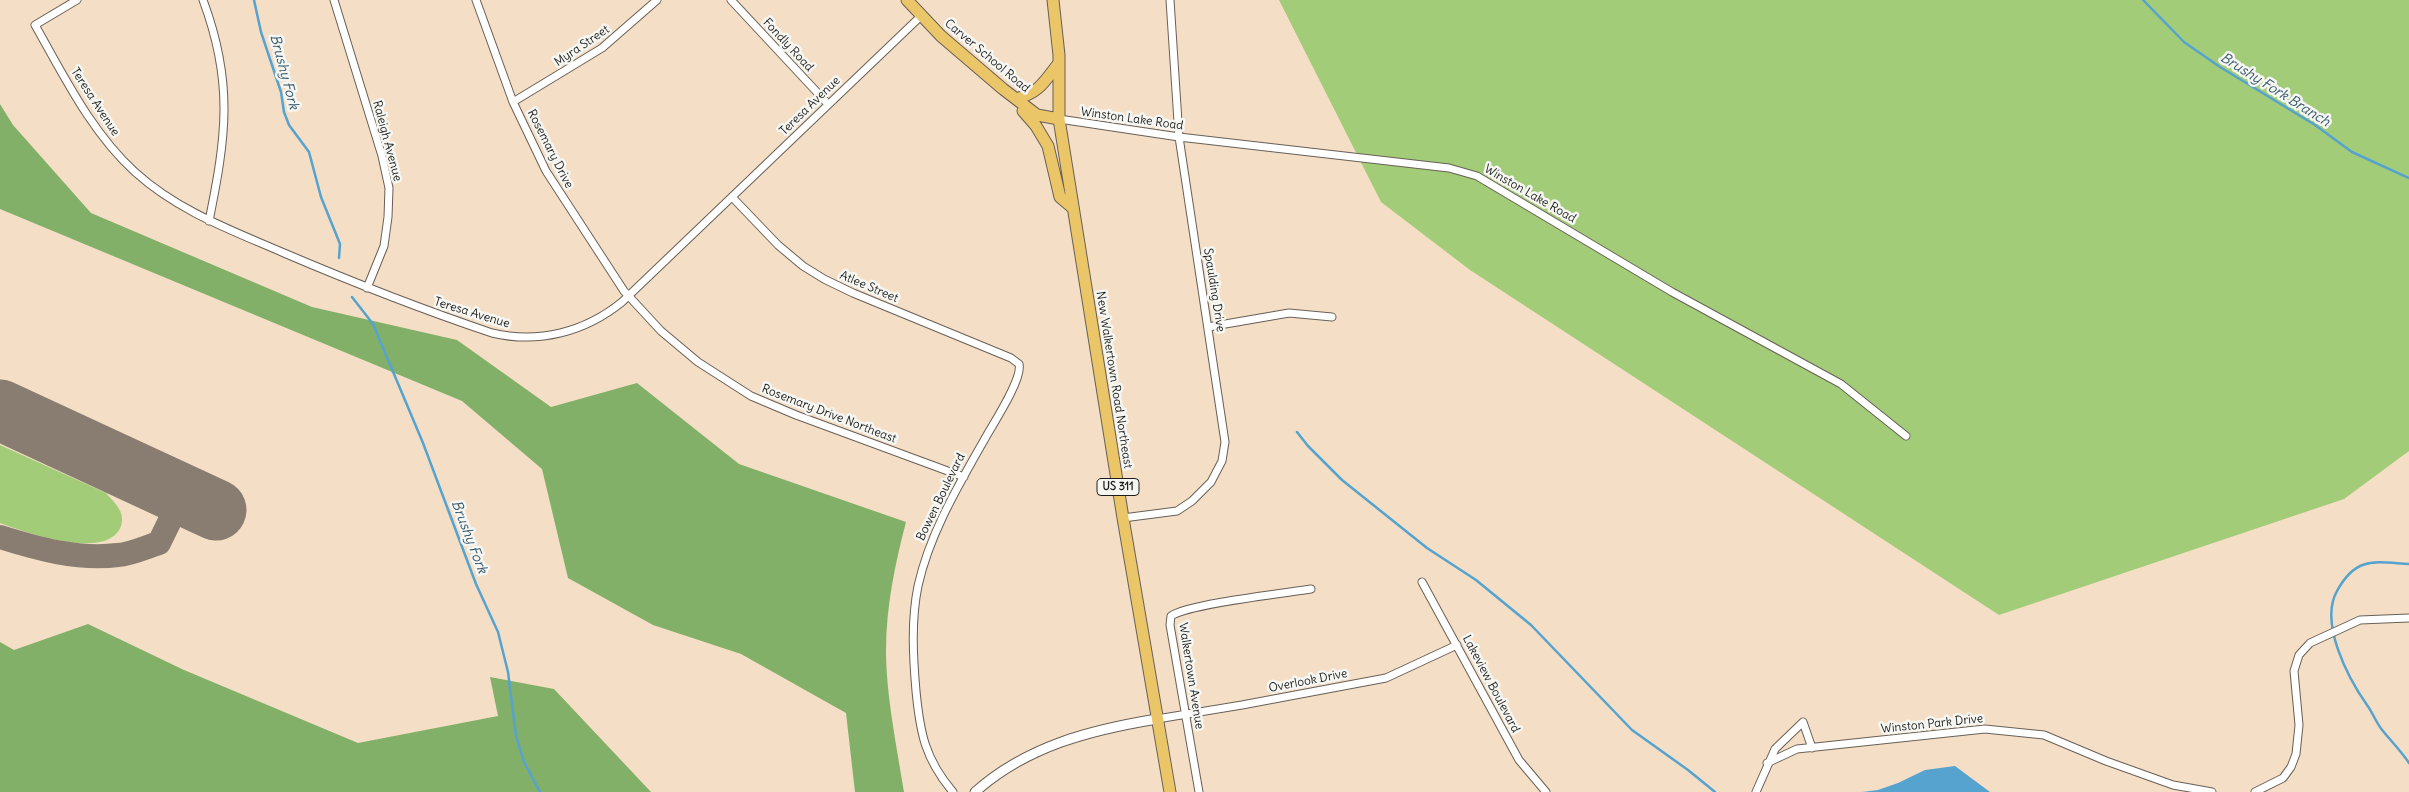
<!DOCTYPE html>
<style>
body{margin:0}
canvas{display:block;background:#f4dec5}
</style>
<canvas width="2409" height="792"></canvas>
<script>
const ctx = document.querySelector('canvas').getContext('2d');
ctx.lineJoin = 'round';
function paint(path, color) { ctx.fillStyle = color; ctx.fill(path, 'evenodd'); }
function stroke(path, color, width, dash) { ctx.strokeStyle = color; ctx.lineWidth = width; ctx.lineCap = dash ? 'butt' : 'round'; ctx.setLineDash(dash || []); ctx.stroke(path); }
function drawText(font, color, halo, rows, align = 'center') {
  ctx.font = font + ' Delius,sans-serif'; ctx.lineWidth = 5; ctx.setLineDash([]); ctx.textBaseline = 'middle'; ctx.strokeStyle = halo; ctx.fillStyle = color; for (const [text, x, y, turn = 0] of rows) {
    ctx.save(); ctx.translate(x, y); ctx.rotate((+turn || 0) * Math.PI / 180); ctx.textAlign = isNaN(turn) ? turn : align; if (halo) ctx.strokeText(text, 0, 0); ctx.fillText(text, 0, 0); ctx.restore();
  }
}
const green = new Path2D(`
 M1279 0H2409V451L2344 499 1999 615 1470 270 1381 202Z
 M0 445 106 493C114 502 126 512 121 526 108 562 24 532 0 523Z`);
const forest = new Path2D(`
 M0 104 13 125 91 213 312 307 457 340 551 407 637 383 739 464 906 522C895 564 886 607 886 651 886 695 897 748 904 792H855L846 713 741 654 653 625 568 578 542 469 462 401 0 209Z
 M88 624 184 670 358 743 498 716 490 677 554 689 651 792H0V642L14 650Z`);
const water = new Path2D(`
 M1955 766 1990 792H1862L1878 790 1898 783 1925 770Z`);
const stream = new Path2D(`
 M254 0 261 32 281 92 284 112 289 125 309 152 321 197 340 244 339 258
 M2143 0 2184 42 2220 67 2315 125 2352 152 2409 178
 M352 297 373 324 423 443 476 584 498 632 508 672 516 736 524 762 540 792
 M1297 432 1308 446 1342 480 1427 548 1476 580 1531 625 1632 730 1688 770 1715 792
 M2409 564C2374 562 2356 556 2337 591 2319 623 2348 678 2367 705 2373 713 2376 723 2383 731 2391 741 2402 752 2409 763`);
const taxiway = new Path2D(`
 M0 537C38 549 78 560 118 555 132 554 146 547 159 543L183 494`);
const runway = new Path2D(`
 M0 410 216 510`);
const minor = new Path2D(`
 M77 0 35 25C64 76 91 132 135 172 178 211 231 230 284 253 352 282 421 309 492 333 539 344 585 332 622 302L921 16
 M203 0C234 83 226 137 209 221
 M334 0 382 156 389 188 388 217 384 246 367 288
 M476 0 513 102 546 171 624 291 661 331 698 362 751 396 796 415 964 477
 M731 0 828 104
 M513 102 602 48 657 0
 M1059 119 1179 137 1449 168 1477 176 1672 292 1841 384 1906 436
 M732 197 778 245 803 266 824 279 853 293 1011 358 1019 364C1023 378 995 421 987 435 960 483 930 532 918 586 911 620 913 657 916 691 920 733 925 759 953 792
 M1208 327 1289 313 1332 317
 M1123 518 1177 511 1192 501 1211 482 1222 461 1225 442 1179 137 1170 0
 M1422 582 1519 760 1546 792
 M1157 719 1242 705 1386 678 1457 645
 M1767 763 1797 749 1985 729 2044 735 2106 761 2173 785 2212 792
 M1199 792 1170 625 1171 616C1187 604 1286 593 1311 589
 M1756 792 1775 749 1803 722 1812 748
 M2255 792 2283 778 2291 767 2296 754 2299 725 2294 671 2299 655 2310 643 2360 620 2409 618`);
const tertiary = new Path2D(`
 M975 792C1027 746 1090 730 1157 719`);
const primary = new Path2D(`
 M907 0 941 36 1003 89 1037 115 1059 119
 M1053 0 1059 55V119L1123 518 1170 792
 M1016 99C1040 92 1044 82 1059 63
 M1023 111 1036 126 1048 146 1060 197 1073 208`);
const shields = [
 [1118,487,42]
];
const shieldNames = [
 ["US 311",1118,487]
];
const streetNames = [
 ["Fondly Road",788,45,47],
 ["Myra Street",582,46,-34],
 ["Carver School Road",987,56,40],
 ["Teresa Avenue",95,102,57],
 ["Teresa Avenue",810,106,-44],
 ["Winston Lake Road",1132,119,8],
 ["Raleigh Avenue",387,141,75],
 ["Rosemary Drive",550,149,63],
 ["Winston Lake Road",1530,194,30],
 ["Atlee Street",869,287,23],
 ["Spaulding Drive",1214,290,81],
 ["Teresa Avenue",472,313,17],
 ["New Walkertown Road Northeast",1114,380,81],
 ["Rosemary Drive Northeast",829,414,21],
 ["Bowen Boulevard",941,497,-64],
 ["Walkertown Avenue",1191,676,81],
 ["Overlook Drive",1308,681,-11],
 ["Lakeview Boulevard",1491,684,62],
 ["Winston Park Drive",1932,724,-6]
];
const waterNames = [
 ["Brushy Fork",284,72,75],
 ["Brushy Fork Branch",2275,90,32],
 ["Brushy Fork",469,537,69]
];
paint(green, '#a3cc78');
paint(forest, '#82b068');
paint(water, '#55a3ce');
stroke(stream, '#55a3ce', 2.5);
stroke(taxiway, '#887d70', 24);
stroke(runway, '#887d70', 61);
stroke(minor, '#686057', 9);
stroke(tertiary, '#686057', 11);
stroke(primary, '#686057', 13);
stroke(minor, '#fff', 7);
stroke(tertiary, '#fff', 9);
stroke(primary, '#ebc669', 11);
for (const [x, y, w] of shields) { const box = new Path2D(); box.roundRect(x - w / 2, y - 8.5, w, 17, 4); ctx.fillStyle = '#f6f6f2'; ctx.fill(box); stroke(box, '#1c1c1c', 1); }
drawText('bold 11px', '#1c1c1c', null, shieldNames);
drawText('12px', '#1c1c1c', '#f6f6f2', streetNames);
drawText('italic 14px', '#36596c', '#f6f6f2', waterNames);
</script>
